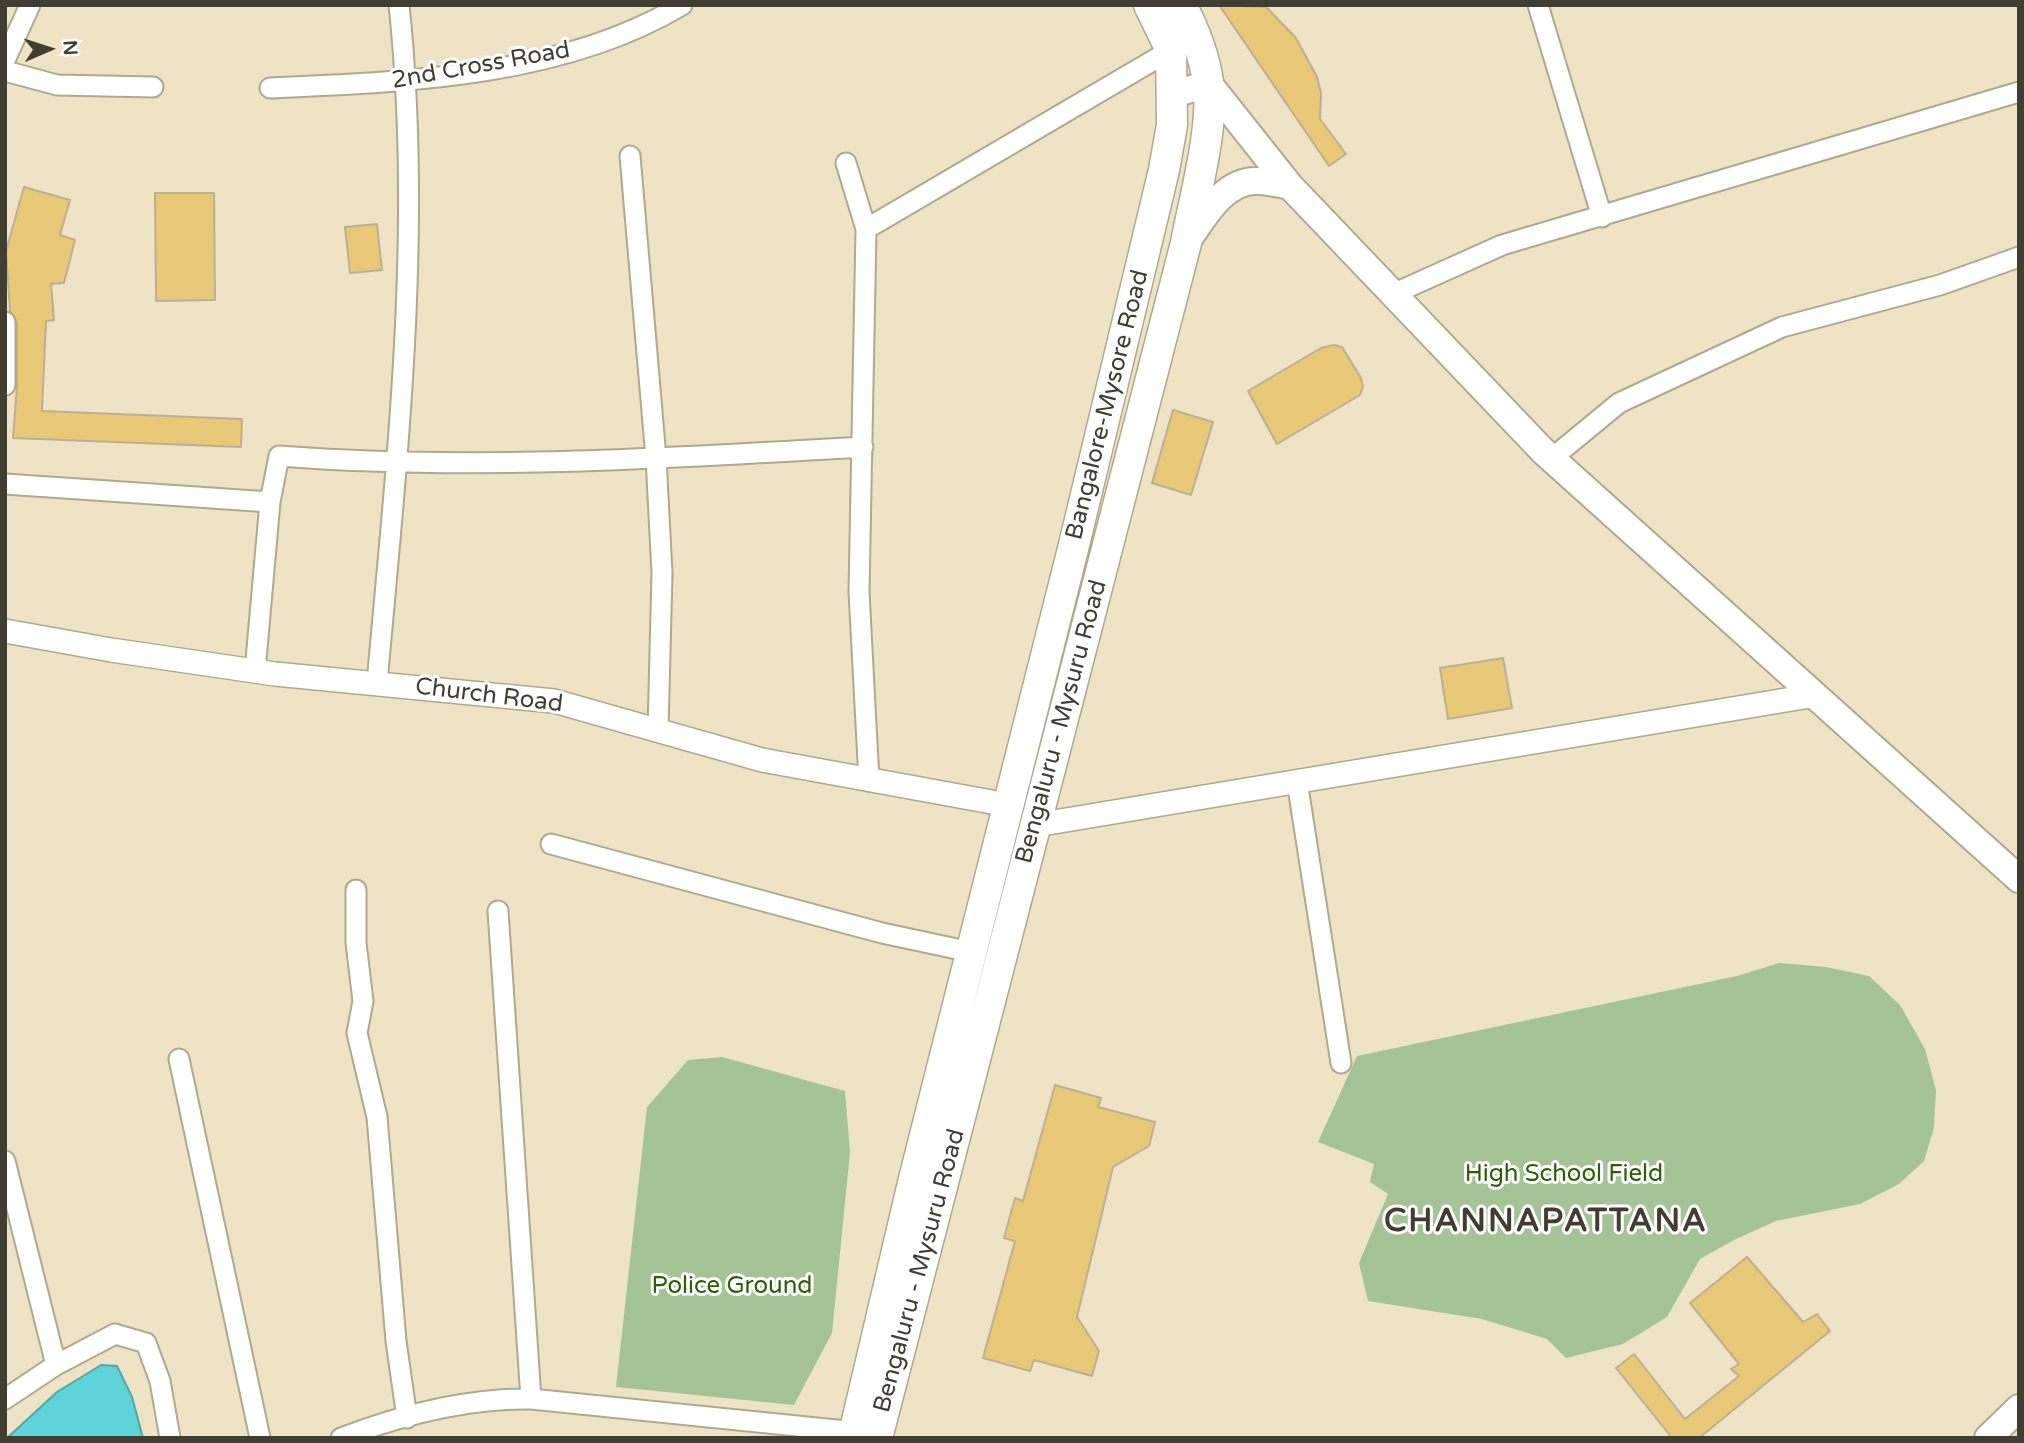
<!DOCTYPE html>
<style>
body{margin:0}
#map{position:relative;width:2024px;height:1443px;overflow:hidden;background:#efe3c6;font-family:"Varela Round",sans-serif}
canvas{display:block}
.frame{position:absolute;inset:0;border:7px solid #423d31;pointer-events:none}
.north{position:absolute;left:14px;top:14px;width:70px;height:70px;-webkit-text-stroke:5px #fff;paint-order:stroke;rotate:87deg;font-size:19px;font-weight:700;line-height:28px;text-align:center;color:#423d31}
.north::after{content:'';display:block;margin:auto;width:24px;height:32px;background:#423d31;clip-path:polygon(50% 0,100% 100%,50% 72%,0 100%)}
</style>
<div id="map">
<canvas width="2024" height="1443"></canvas>
<div class="frame"></div>
<div class="north">N</div>
</div>
<script>
const ctx = document.querySelector('canvas').getContext('2d');
ctx.lineJoin = 'round';
function paint(path, color) { ctx.fillStyle = color; ctx.fill(path, 'evenodd'); }
function stroke(path, color, width, dash) { ctx.strokeStyle = color; ctx.lineWidth = width; ctx.lineCap = dash ? 'butt' : 'round'; ctx.setLineDash(dash || []); ctx.stroke(path); }
function drawText(font, color, halo, rows, align = 'center') {
  ctx.font = font + ' "Varela Round",sans-serif'; ctx.lineWidth = 6; ctx.setLineDash([]); ctx.textBaseline = 'middle'; ctx.strokeStyle = halo; ctx.fillStyle = color; for (const [text, x, y, turn = 0] of rows) {
    ctx.save(); ctx.translate(x, y); ctx.rotate((+turn || 0) * Math.PI / 180); ctx.textAlign = isNaN(turn) ? turn : align; if (halo) ctx.strokeText(text, 0, 0); ctx.fillText(text, 0, 0); ctx.restore();
  }
}
const green = new Path2D(`
 M1779 963 1826 967 1869 976 1900 1005 1925 1049 1936 1090 1934 1128 1924 1161 1899 1184 1860 1204 1776 1221 1734 1240 1700 1259 1667 1317 1623 1344 1566 1358 1547 1339 1482 1319 1368 1301 1359 1263 1388 1194 1370 1182 1374 1164 1318 1142 1357 1056 1737 976Z
 M722 1057 845 1091 850 1152 832 1333 794 1405 616 1387 647 1107 688 1060Z`);
const water = new Path2D(`
 M101 1365 117 1366 132 1397 143 1438H7L57 1392Z`);
const building = new Path2D(`
 M1219 5 1266 7 1296 38 1317 77 1321 93 1320 119 1346 154 1329 166Z
 M24 187 70 200 60 235 75 240 64 283 51 284 54 320 46 321 42 411 242 419 241 447 13 438 17 385V322L10 311 6 251Z
 M155 193H214L215 300 156 301Z
 M377 224 382 270 350 273 345 227Z
 M1334 345 1342 347 1361 378 1363 386 1360 395 1277 444 1248 391 1321 348Z
 M1173 410 1213 422 1191 495 1152 483Z
 M1503 658 1512 708 1448 719 1440 668Z
 M1055 1085 1101 1098 1098 1107 1155 1122 1149 1146 1113 1167 1077 1317 1099 1351 1092 1376 1034 1360 1030 1371 983 1358 1015 1241 1004 1238 1015 1198 1023 1201Z
 M1747 1257 1803 1322 1817 1314 1830 1331 1699 1438H1672L1616 1368 1634 1354 1685 1419 1739 1376 1731 1369 1739 1364 1690 1303Z`);
const minor = new Path2D(`
 M1538 5 1602 217
 M5 60 30 5
 M5 71 57 85 153 87
 M270 88C406 82 562 77 682 5
 M630 156 656 458 662 573 658 731
 M846 163 866 229 859 592 869 781
 M866 229 1171 50
 M1393 294 1502 245 2019 92
 M5 322V385
 M1551 459 1619 403 1782 327 1940 285 2019 257
 M5 484 270 502
 M255 671 270 502 279 456C473 471 668 458 863 447
 M377 683C397 459 423 230 399 5
 M1297 781 1341 1063
 M551 844 882 933 971 952
 M356 890V943L363 1001 357 1033 377 1117 396 1341 407 1418
 M498 911 531 1399
 M179 1059 260 1438
 M5 1161 56 1365
 M5 1399 56 1365 115 1334 146 1343 160 1381 170 1438
 M341 1438C401 1415 468 1398 531 1399L856 1432`);
const tertiary = new Path2D(`
 M5 631 111 650 275 674 554 701 762 760 1008 805
 M1036 825 1816 695`);
const secondary = new Path2D(`
 M1173 94 1209 84 1290 186 1543 451 2019 879
 M1188 240C1204 217 1224 180 1257 181 1268 181 1279 184 1290 186
 M1988 1438 2019 1408`);
const primary = new Path2D(`
 M853 1438 913 1183 1073 549 1164 170 1172 125 1171 50 1149 5
 M877 1438 1186 243C1194 199 1215 125 1208 82 1204 55 1194 29 1181 5`);
const streetNames = [
 ["2nd Cross Road",481,66,-10],
 ["Bangalore-Mysore Road",1108,405,-76],
 ["Church Road",489,696,7],
 ["Bengaluru - Mysuru Road",1062,722,-75],
 ["Bengaluru - Mysuru Road",920,1271,-75]
];
const parkNames = [
 ["High School Field",1564,1175],
 ["Police Ground",732,1287]
];
const districtNames = [
 ["CHANNAPATTANA",1546,1223]
];
paint(green, '#a4c498');
paint(water, '#5ed3da');
stroke(water, '#56a6a7', 2);
paint(building, '#e9c878');
stroke(building, '#bcb094', 2);
stroke(minor, '#b3a78c', 23);
stroke(tertiary, '#b3a78c', 26);
stroke(secondary, '#b3a78c', 30);
stroke(primary, '#b3a78c', 33);
stroke(minor, '#fff', 19);
stroke(tertiary, '#fff', 23);
stroke(secondary, '#fff', 26);
stroke(primary, '#fff', 30);
drawText('24px', '#423d31', '#fff', streetNames);
drawText('24px', '#276200', '#fff', parkNames);
ctx.letterSpacing = '2px';
drawText('bold 32px', '#423d31', '#fff', districtNames);
ctx.letterSpacing = '0px';
</script>
